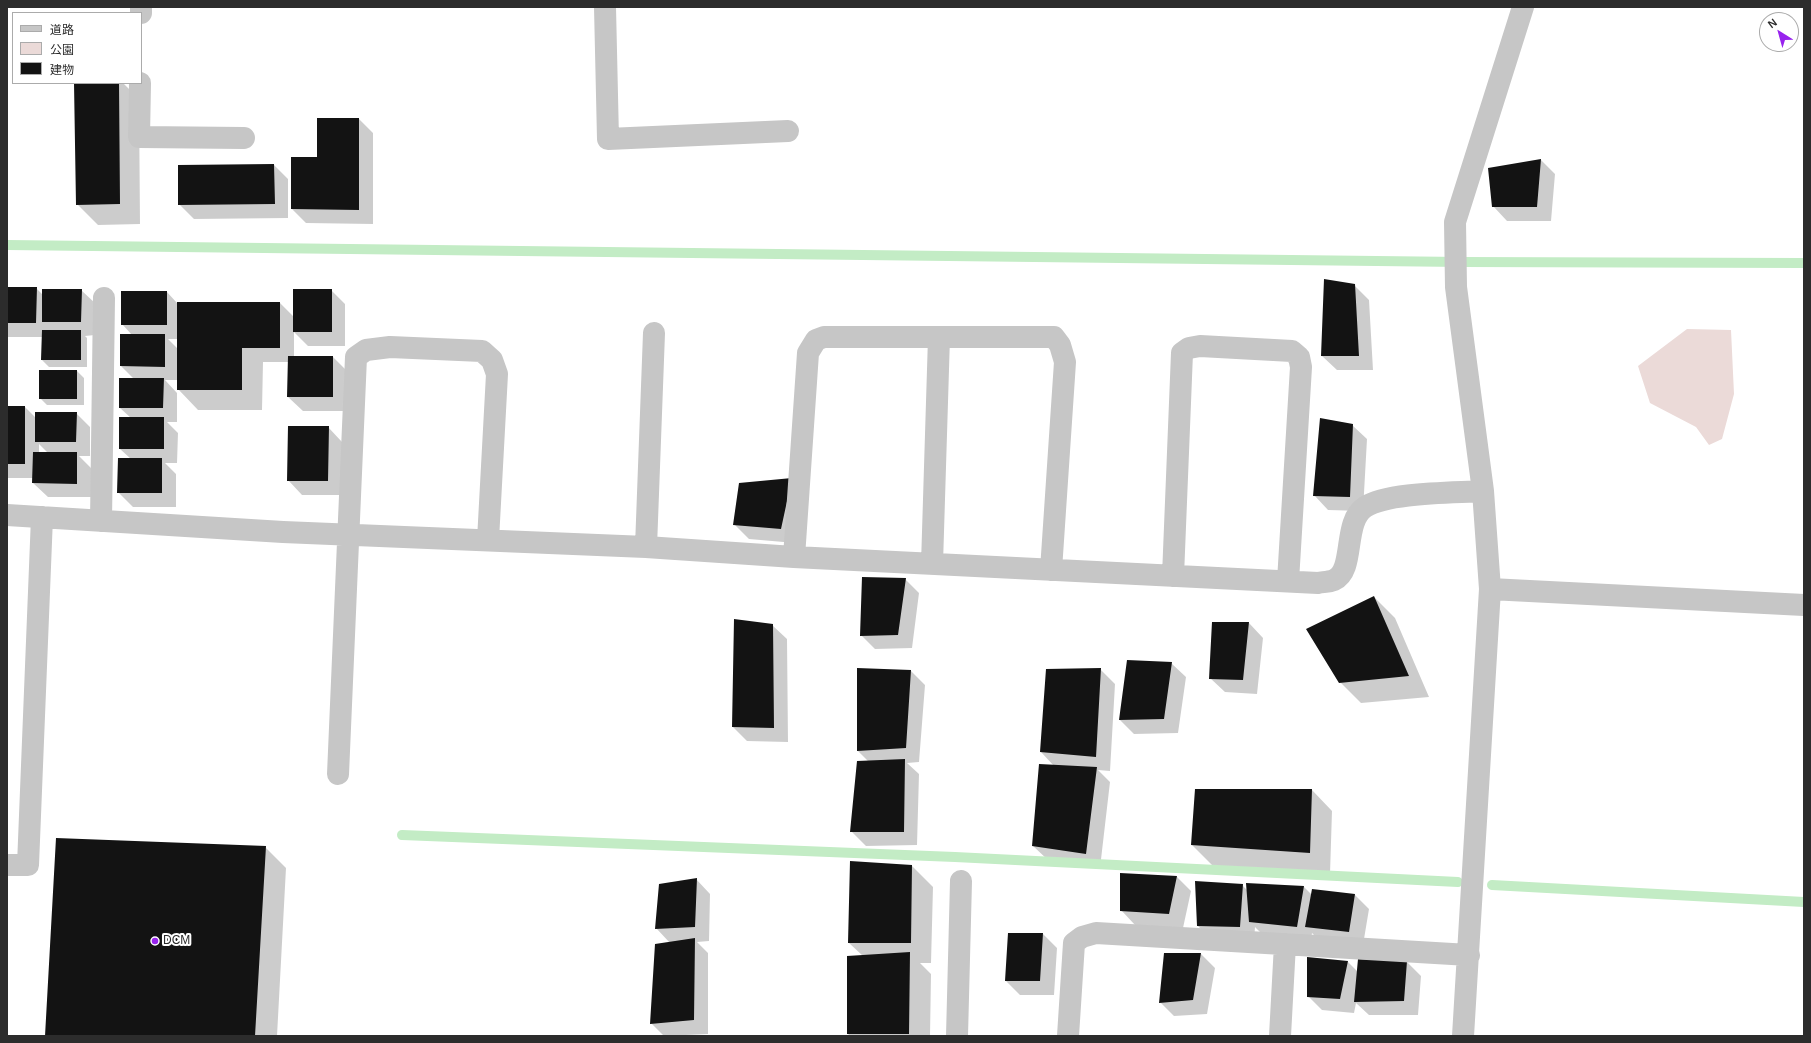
<!DOCTYPE html>
<meta charset="utf-8">
<style>
body{margin:0}
#map{position:relative;width:1811px;height:1043px;overflow:hidden;background:#fff;font-family:Arial,"Noto Sans JP",sans-serif}
canvas{display:block}
.frame{position:absolute;inset:0;border:8px solid #2c2c2c;pointer-events:none}
.legend{position:absolute;left:12px;top:12px;width:130px;height:72px;box-sizing:border-box;background:#fff;border:1px solid #ababab;margin:0;padding:5px 7px;list-style:none;font-size:12px;color:#2c2c2c}
.legend li{display:flex;align-items:center;gap:8px;height:20px}
.legend b{width:20px;border:1px solid #ababab}
.north{position:absolute;left:1759px;top:12px;width:40px;height:40px;box-sizing:border-box;background:#fff;border:1px solid #ababab;border-radius:50%;rotate:323deg;font-size:11px;font-weight:700;line-height:16px;text-align:center;color:#2c2c2c}
.north::after{content:'';display:block;margin:auto;width:14px;height:18px;background:#9823ee;clip-path:polygon(50% 0,100% 100%,50% 72%,0 100%)}
</style>
<div id="map">
<canvas width="1811" height="1043"></canvas>
<div class="frame"></div>
<ul class="legend">
<li><b style="height:5px;background:#c6c6c6"></b>道路</li>
<li><b style="height:11px;background:#ebdad8"></b>公園</li>
<li><b style="height:11px;background:#131313"></b>建物</li>
</ul>
<div class="north">N</div>
</div>
<script>
const ctx = document.querySelector('canvas').getContext('2d');
ctx.lineJoin = 'round';
function paint(path, color) { ctx.fillStyle = color; ctx.fill(path, 'evenodd'); }
function stroke(path, color, width, dash) { ctx.strokeStyle = color; ctx.lineWidth = width; ctx.lineCap = dash ? 'butt' : 'round'; ctx.setLineDash(dash || []); ctx.stroke(path); }
function drawText(font, color, halo, rows, align = 'center') {
  ctx.font = font + ' Arial,sans-serif'; ctx.lineWidth = 4; ctx.setLineDash([]); ctx.textBaseline = 'middle'; ctx.strokeStyle = halo; ctx.fillStyle = color; for (const [text, x, y, turn = 0] of rows) {
    ctx.save(); ctx.translate(x, y); ctx.rotate((+turn || 0) * Math.PI / 180); ctx.textAlign = isNaN(turn) ? turn : align; if (halo) ctx.strokeText(text, 0, 0); ctx.fillText(text, 0, 0); ctx.restore();
  }
}
const green = new Path2D(`
 M1687 329 1731 330 1734 394 1722 439 1709 445 1696 427 1650 403 1638 366Z`);
const shadow = new Path2D(`
 M75 83H123L139 99 140 224 98 225 77 204Z
 M318 119H359L373 133V224L306 223 292 209 318 158Z
 M1541 160 1555 174 1551 221H1507L1493 206Z
 M274 165 288 179V218L194 219 179 204Z
 M1354 285 1369 300 1373 370H1337L1322 356Z
 M7 288H36L43 295 81 290 96 304 95 335 85 336 87 338V367H49L42 360 43 337H7Z
 M331 290 345 304V346H308L294 332V357H333L347 371V411H303L288 397 289 362H263L262 410H198L178 389V380H165L177 393V422H167L178 433 177 463H165L176 474V507H133L118 492 131 459 120 449 131 418 120 408 134 379 121 366V335H132L122 324 167 292 177 303H280L294 317ZM168 339H178V349Z
 M40 371H77L84 378V405H47L40 398Z
 M7 407H25L36 418 76 413 90 427V456H79L91 468V497H48L33 483 34 478H7ZM39 444 48 453H39Z
 M1352 425 1367 439 1363 511 1328 510 1314 495Z
 M328 427 342 442V495H302L288 480Z
 M792 479 795 543 749 539 735 525Z
 M905 579 919 593 912 648 875 649 861 635Z
 M1374 597 1395 618 1429 697 1361 703 1340 682Z
 M1213 623H1249L1263 638 1257 694 1225 692 1210 678Z
 M772 625 787 639 788 742 747 741 733 727Z
 M1171 663 1186 677 1178 733 1134 734 1120 720Z
 M1100 669 1115 684 1110 771 1098 770 1110 782 1100 868 1048 860 1033 846 1054 766 1041 752Z
 M911 671 925 685 919 762 907 763 919 774 917 845 866 846 852 832 858 762 868 761 858 751Z
 M1312 790 1332 811 1330 874 1213 866 1192 845Z
 M265 847 286 868 277 1036H46Z
 M912 866 933 887 931 963H920L931 974 930 1036H850L848 1034 863 956 849 943Z
 M1121 874 1177 877 1191 891 1183 928 1135 925 1121 910Z
 M696 879 710 894 709 941 697 942 708 953V1034L664 1036 651 1023 670 943 656 928Z
 M1242 885 1248 891 1304 887 1312 895 1313 890 1355 895 1369 909 1363 945 1320 941 1312 933 1311 940 1264 936 1255 927 1254 940H1212L1198 926Z
 M1043 934 1057 948 1054 995H1020L1006 981Z
 M1165 954H1201L1215 968 1207 1014 1174 1016 1160 1002Z
 M1348 962 1358 972 1407 962 1421 976 1418 1015H1369L1356 1003 1354 1013 1322 1010 1308 996Z`);
const stream = new Path2D(`
 M7 245 1462 262 1804 263
 M402 835 955 857 1458 882
 M1492 885 1804 902`);
const building = new Path2D(`
 M74 83H119L120 204 76 205Z
 M317 118H359V210L291 209V157H317Z
 M1541 159 1537 207H1492L1488 168Z
 M274 164 275 204 178 205V165Z
 M1324 279 1355 284 1359 356H1321Z
 M7 287H37L36 323H7Z
 M42 289H82L81 322H42Z
 M293 289H332V332H293Z
 M121 291H167V325H121Z
 M177 302H280V348H242V390H177Z
 M42 330H81V360H41Z
 M120 334H165V367L120 366Z
 M288 356H333V397H287Z
 M39 370H77V399H39Z
 M119 378H164L163 408H119Z
 M7 406H25V464H7Z
 M35 412H77L76 442H35Z
 M119 417H164V449H119Z
 M1320 418 1353 424 1350 497 1313 496Z
 M288 426H329L328 481H287Z
 M33 452H77V484L32 483Z
 M118 458H162V493H117Z
 M792 478 781 529 733 525 739 483Z
 M862 577 906 578 898 635 860 636Z
 M1374 596 1409 676 1339 683 1306 629Z
 M734 619 773 624 774 728 732 727Z
 M1212 622H1249L1243 680 1209 679Z
 M1127 660 1172 662 1164 719 1119 720Z
 M857 668 911 670 906 748 857 751Z
 M1101 668 1096 757 1040 752 1046 669Z
 M905 759 904 832H850L857 761Z
 M1039 764 1097 767 1086 854 1032 846Z
 M1195 789H1312L1310 853 1191 845Z
 M56 838 266 846 255 1036H45Z
 M850 861 912 865 911 943H848Z
 M1120 873 1177 876 1169 914 1120 911Z
 M697 878 695 927 655 929 659 884Z
 M1195 881 1243 884 1240 927 1197 926Z
 M1246 883 1304 886 1297 927 1249 922Z
 M1312 889 1355 894 1349 932 1305 927Z
 M1008 933H1043L1040 981H1005Z
 M695 938 694 1020 650 1024 655 944Z
 M910 952 909 1034H847V956Z
 M1164 953H1201L1193 1000 1159 1003Z
 M1307 957 1348 961 1340 999 1307 997Z
 M1358 959 1407 961 1404 1001 1354 1002Z`);
const minor = new Path2D(`
 M605 7 608 139 788 131
 M141 13V7
 M140 83 139 137 244 138
 M7 515 283 532 646 547 794 557 1318 583C1323 582 1329 582 1334 580 1356 570 1342 522 1365 507 1388 492 1454 493 1483 491
 M101 521 104 298
 M646 547 654 333
 M794 557 808 353 816 340 824 337H1054L1060 345 1065 362 1051 570
 M932 564 939 337
 M1173 576 1182 353 1189 348 1200 346 1292 351 1299 357 1301 367 1288 581
 M1490 589 1804 605
 M338 774 356 357 366 350 390 347 482 351 492 360 497 374 488 540
 M7 865H28L42 517
 M957 1036 961 881
 M1068 1036 1074 943 1082 937 1096 933 1469 955
 M1280 1036 1285 944
 M1463 1036 1490 589 1483 491 1456 287 1455 222 1523 7`);
const markers = [
 [155,941,4,"#9823ee"]
];
const poiNames = [
 ["DCM",163,941]
];
paint(green, '#ebdad8');
paint(shadow, '#0003');
stroke(stream, '#c3ecc5', 10);
paint(building, '#131313');
stroke(minor, '#c6c6c6', 22);
for (const [x, y, r, color] of markers) { const dot = new Path2D(); dot.arc(x, y, r, 0, 2 * Math.PI); ctx.fillStyle = color; ctx.fill(dot); stroke(dot, '#fff', 1.5); }
drawText('12px', '#2c2c2c', '#fff', poiNames, 'left');
</script>
